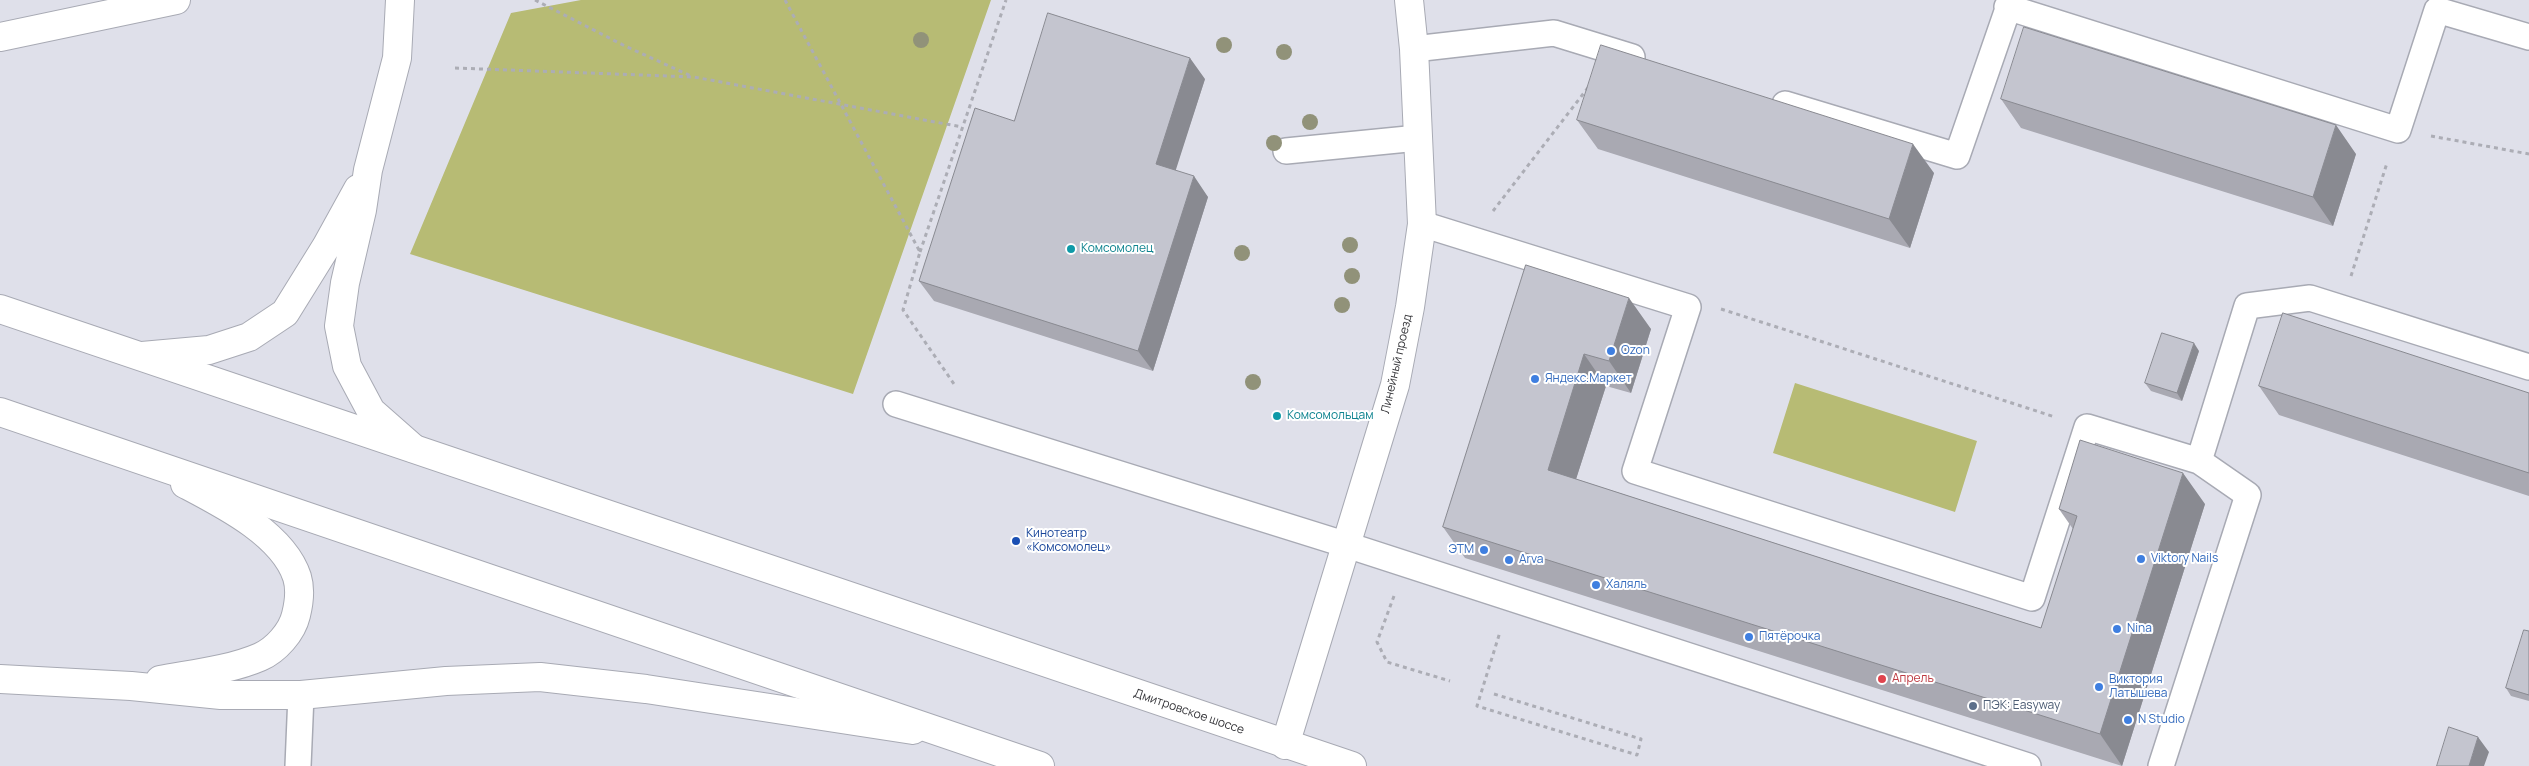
<!DOCTYPE html>
<meta charset="utf-8">
<style>
body{margin:0}
canvas{display:block;background:#dfe0ea}
</style>
<canvas width="2529" height="766"></canvas>
<script>
const ctx = document.querySelector('canvas').getContext('2d');
ctx.lineJoin = 'round';
function paint(path, color) { ctx.fillStyle = color; ctx.fill(path, 'evenodd'); }
function stroke(path, color, width, dash) { ctx.strokeStyle = color; ctx.lineWidth = width; ctx.lineCap = dash ? 'butt' : 'round'; ctx.setLineDash(dash || []); ctx.stroke(path); }
function drawText(font, color, halo, rows, align = 'center') {
  ctx.font = font + ' Manrope,sans-serif'; ctx.lineWidth = 4; ctx.setLineDash([]); ctx.textBaseline = 'middle'; ctx.strokeStyle = halo; ctx.fillStyle = color; for (const [text, x, y, turn = 0] of rows) {
    ctx.save(); ctx.translate(x, y); ctx.rotate((+turn || 0) * Math.PI / 180); ctx.textAlign = isNaN(turn) ? turn : align; if (halo) ctx.strokeText(text, 0, 0); ctx.fillText(text, 0, 0); ctx.restore();
  }
}
const green = new Path2D(`
 M581 0H991L853 394 410 254 511 13Z
 M1795 383 1977 441 1955 512 1773 453Z`);
const path = new Path2D(`
 M535 0 625 46 691 76
 M785 0 920 252 903 310 954 384
 M455 68 694 77 962 127
 M2431 136 2529 154
 M1493 211 1590 85
 M920 252 1006 0
 M2351 276 2387 163
 M1721 309 2055 417
 M1394 596 1377 642 1387 662 1450 681
 M1494 694 1641 739 1637 755 1477 706 1500 632`);
const lane = new Path2D(`
 M2007 7 2398 130 2437 10 2529 37
 M1414 49 1554 33 1632 57
 M1785 104 1957 156 2011 0
 M1286 151 1418 138
 M1422 224 1688 307 1635 471 2032 598 2087 427 2199 461
 M896 404 1347 545 2028 766
 M298 766 301 695
 M2161 766 2248 495 2199 461 2247 306 2310 298 2529 367`);
const secondary = new Path2D(`
 M400 0 397 58 368 170 362 210 345 283 339 326 347 366 371 411 413 448
 M0 37 176 0
 M142 356 209 350 249 337 285 313 326 247 358 189
 M0 679 131 686 221 695H301L446 681 540 677 646 689 913 730
 M160 680C192 674 230 670 260 657 276 650 292 632 296 615 299 603 301 590 297 577 283 534 223 504 185 484
 M1285 745 1395 385 1410 307 1422 224 1414 49 1409 0`);
const primary = new Path2D(`
 M0 309 1352 766
 M0 412 1040 766`);
const trees = [
 [921,40],
 [1224,45],
 [1284,52],
 [1310,122],
 [1274,143],
 [1350,245],
 [1242,253],
 [1352,276],
 [1342,305],
 [1253,382]
];
const wall = new Path2D(`
 M1205 79 1175 170 1208 197 1153 371 934 301 919 281 1014 121Z
 M2001 99 2356 154 2333 226 2021 128Z
 M1577 120 1934 173 1910 248 1598 149Z
 M1526 265 1651 329 1631 393 1606 386 1576 479 1926 592 2041 628 2073 529 2059 509 2205 504 2122 766 1465 558 1443 527Z
 M2199 351 2182 401 2151 391 2145 383Z
 M2259 386 2529 393V496L2279 415Z
 M2529 631V701L2511 696 2506 688Z`);
const shadedWall = new Path2D(`
 M1190 58 1205 79 1171 185 1156 164Z
 M2336 125 2356 154 2333 226 2313 197Z
 M1913 144 1934 173 1910 248 1889 219Z
 M1194 176 1208 197 1153 371 1138 351Z
 M1629 298 1651 329 1631 393 1609 361Z
 M2194 343 2199 351 2182 401 2177 393Z
 M1584 354 1606 386 1569 501 1548 470Z
 M2183 473 2205 504 2122 766 2100 734Z
 M2478 737 2489 752 2484 766H2469Z`);
const building = new Path2D(`
 M1048 13 1190 58 1156 164 1194 176 1138 351 919 281 975 108 1014 121Z
 M2024 27 2336 125 2313 197 2001 99Z
 M1601 45 1913 144 1889 219 1577 120Z
 M1526 265 1629 298 1609 361 1584 354 1548 470 1926 592 2041 628 2077 516 2059 509 2080 440 2183 473 2100 734 1443 527Z
 M2283 313 2529 393V473L2259 386Z
 M2162 333 2194 343 2177 393 2145 383Z
 M2524 630 2529 631V695L2506 688Z
 M2449 727 2478 737 2469 766H2437Z`);
const markers = [
 [1071,249,5,"#0f9aa8"],
 [1611,351,5,"#3f7fe0"],
 [1535,379,5,"#3f7fe0"],
 [1277,416,5,"#0f9aa8"],
 [1016,541,5,"#1a4fb4"],
 [1484,550,5,"#3f7fe0"],
 [2141,559,5,"#3f7fe0"],
 [1509,560,5,"#3f7fe0"],
 [1596,585,5,"#3f7fe0"],
 [2117,629,5,"#3f7fe0"],
 [1749,637,5,"#3f7fe0"],
 [1882,679,5,"#e0444e"],
 [2099,687,5,"#3f7fe0"],
 [1973,706,5,"#5c6f8a"],
 [2128,720,5,"#3f7fe0"]
];
const cultureNames = [
 ["Комсомолец",1081,249],
 ["Комсомольцам",1287,416]
];
const shopNames = [
 ["Ozon",1621,351],
 ["Яндекс.Маркет",1545,379],
 ["ЭТМ",1474,550,"right"],
 ["Viktory Nails",2151,559],
 ["Arva",1519,560],
 ["Халяль",1606,585],
 ["Nina",2127,629],
 ["Пятёрочка",1759,637],
 ["Виктория",2109,680],
 ["Латышева",2109,694],
 ["N Studio",2138,720]
];
const streetNames = [
 ["Линейный проезд",1397,364,-77],
 ["Дмитровское шоссе",1189,712,19]
];
const transitNames = [
 ["Кинотеатр",1026,534],
 ["«Комсомолец»",1026,548]
];
const healthNames = [
 ["Апрель",1892,679]
];
const serviceNames = [
 ["ПЭК: Easyway",1983,706]
];
paint(green, '#b7bb74');
stroke(lane, '#a8aab4', 28);
stroke(secondary, '#a8aab4', 30);
stroke(primary, '#a8aab4', 30);
stroke(path, '#acadb5', 3, [4, 4]);
stroke(lane, '#fff', 25);
stroke(secondary, '#fff', 28);
stroke(primary, '#fff', 28);
ctx.fillStyle = '#919279';
for (const [x, y] of trees) { ctx.beginPath(); ctx.arc(x, y, 8, 0, 2 * Math.PI); ctx.fill(); }
paint(wall, '#a9a9b2');
paint(shadedWall, '#898a91');
paint(building, '#c4c5cf');
stroke(building, '#898a91', 1);
for (const [x, y, r, color] of markers) { const dot = new Path2D(); dot.arc(x, y, r, 0, 2 * Math.PI); ctx.fillStyle = color; ctx.fill(dot); stroke(dot, '#fff', 2); }
drawText('12px', '#0d838f', '#fff', cultureNames, 'left');
drawText('12px', '#366cbe', '#fff', shopNames, 'left');
drawText('12px', '#37373b', '#fff', streetNames);
drawText('12px', '#164399', '#fff', transitNames, 'left');
drawText('12px', '#be3a42', '#fff', healthNames, 'left');
drawText('12px', '#4e5e75', '#fff', serviceNames, 'left');
</script>
